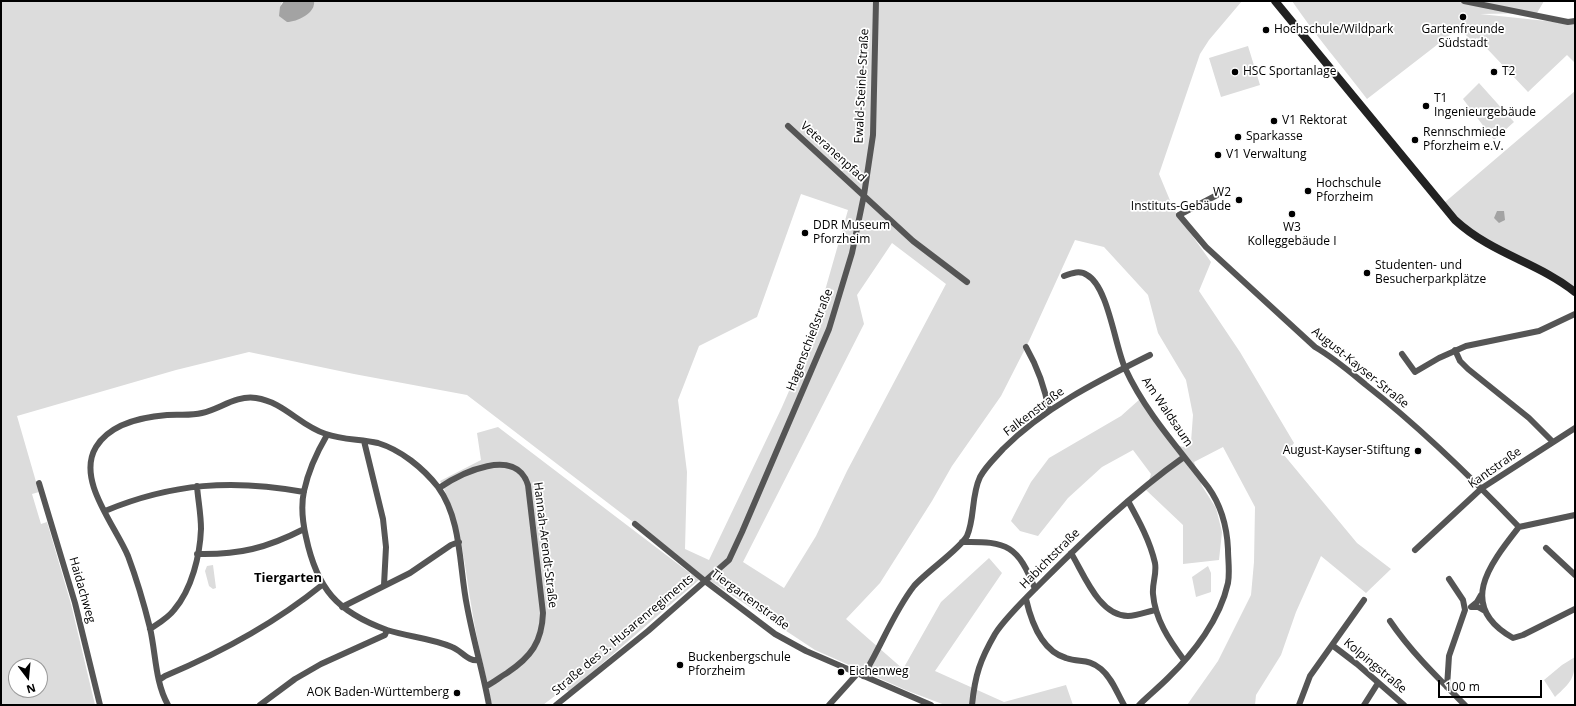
<!DOCTYPE html>
<meta charset="utf-8">
<style>
body{margin:0}
#map{position:relative;width:1576px;height:706px;overflow:hidden;background:#fff;font-family:"Open Sans",sans-serif}
canvas{display:block}
.frame{position:absolute;inset:0;border:2px solid #000;pointer-events:none}
.north{position:absolute;left:8px;top:658px;width:40px;height:40px;box-sizing:border-box;background:#fff;border:1px solid #999;border-radius:50%;rotate:164deg;font-size:11px;font-weight:700;line-height:16px;text-align:center;color:#000}
.north::after{content:'';display:block;margin:auto;width:14px;height:18px;background:#000;clip-path:polygon(50% 0,100% 100%,50% 72%,0 100%)}
.scale{position:absolute;left:1438px;top:680px;width:104px;height:18px;box-sizing:border-box;border:2px solid #000;border-top:0;padding-left:5px;font-size:12px;line-height:14px;white-space:nowrap;color:#000;-webkit-text-stroke:3px #fff;paint-order:stroke}
</style>
<div id="map">
<canvas width="1576" height="706"></canvas>
<div class="frame"></div>
<div class="north">N</div>
<div class="scale">100 m</div>
</div>
<script>
const ctx = document.querySelector('canvas').getContext('2d');
ctx.lineJoin = 'round';
function paint(path, color) { ctx.fillStyle = color; ctx.fill(path, 'evenodd'); }
function stroke(path, color, width, dash) { ctx.strokeStyle = color; ctx.lineWidth = width; ctx.lineCap = dash ? 'butt' : 'round'; ctx.setLineDash(dash || []); ctx.stroke(path); }
function drawText(font, color, halo, rows, align = 'center') {
  ctx.font = font + ' "Open Sans",sans-serif'; ctx.lineWidth = 3.5; ctx.setLineDash([]); ctx.textBaseline = 'middle'; ctx.strokeStyle = halo; ctx.fillStyle = color; for (const [text, x, y, turn = 0] of rows) {
    ctx.save(); ctx.translate(x, y); ctx.rotate((+turn || 0) * Math.PI / 180); ctx.textAlign = isNaN(turn) ? turn : align; if (halo) ctx.strokeText(text, 0, 0); ctx.fillText(text, 0, 0); ctx.restore();
  }
}
const green = new Path2D(`
 M1 1H284L281 4 294 20 304 16 314 5V1H1242L1209 40 1200 54 1159 174 1174 210 1211 262 1199 291 1240 352 1294 443 1284 455 1357 543 1391 569 1366 593 1321 556 1296 612 1281 655 1256 695 1255 705H1187L1218 661 1251 595 1254 562 1255 507 1223 447 1194 462 1202 486 1216 508 1222 532 1219 560 1183 564V525L1146 490 1151 474 1133 450 1102 467 1068 498 1038 536 1020 531 1011 521 1031 482 1049 458 1121 416 1140 399 1171 443 1183 447 1191 442 1193 415 1186 380 1158 333 1148 295 1104 247 1075 240 1029 341 1001 396 952 466 932 501 880 583 846 619 903 669 941 602 989 558 1002 573 935 671 1004 702 1066 685 1073 705H945L908 691 815 650 706 578 467 395 354 374 249 352 176 370 17 416 39 492 32 494 41 524 47 522 71 604 95 705H1ZM801 194 848 210 810 343 782 407 709 560 685 549 687 472 678 400 699 346 757 317ZM892 243 946 284 847 471 816 536 784 588 743 562 864 324 857 295ZM16 666H40V690H16Z
 M1292 1H1544L1537 13 1480 14 1575 24V63L1567 55 1528 92 1477 38 1472 41 1459 28 1464 24 1367 99C1342 66 1315 35 1292 1Z
 M1248 46 1260 85 1221 97 1209 58Z
 M1479 83 1514 122 1494 140 1463 99Z
 M1575 91V287L1550 272 1478 236 1459 220 1444 203Z
 M498 427 699 580 569 692 565 688 543 705H492C485 671 476 638 471 604 464 561 461 520 440 481L481 460 477 433Z
 M213 565 216 588 213 589 209 586 205 571 207 566Z
 M1208 566 1211 573V592L1196 597 1192 577Z
 M1575 657C1575 679 1571 682 1555 697L1544 680 1562 665Z`);
const water = new Path2D(`
 M284 1H314C316 13 297 22 287 22L279 16 280 7Z
 M1497 211H1504L1505 220 1499 223 1494 218Z`);
const street = new Path2D(`
 M1464 1 1568 22 1575 21
 M788 126 913 241 967 282
 M1217 195 1179 215 1206 247 1315 347C1334 358 1349 371 1366 385 1421 428 1471 477 1519 527L1575 515
 M1064 276C1072 273 1080 270 1087 275 1108 286 1115 346 1125 368 1145 412 1179 449 1208 487 1221 505 1227 528 1228 549 1228 560 1230 572 1228 583 1220 619 1194 653 1168 678 1158 688 1148 696 1139 705
 M1026 347C1038 368 1045 387 1049 411
 M1455 350 1460 361 1468 369 1529 418 1553 442
 M1402 354 1415 372 1439 358 1466 346 1539 331 1575 314
 M327 435C317 452 308 472 304 491 301 505 303 524 306 537 317 589 337 612 387 630
 M364 441 383 519 386 547 384 585
 M39 483 75 603 100 705
 M439 488C461 473 516 446 528 485L543 613C542 642 531 657 507 673 500 677 493 683 486 686
 M1128 501C1139 521 1150 541 1155 563 1157 574 1152 583 1153 594 1155 619 1169 640 1184 660
 M105 511C172 483 233 479 304 492
 M635 524 705 581 775 634 806 651 931 705
 M1519 527C1490 564 1456 606 1513 638L1523 635 1575 609
 M962 542C1008 541 1018 546 1035 589
 M1546 548 1575 575
 M1415 550 1482 488 1575 428
 M1071 553C1084 574 1099 616 1128 616 1137 616 1146 612 1155 610
 M197 554C239 555 267 548 304 529
 M1481 595 1477 602 1471 607H1478L1485 611
 M1026 599C1031 621 1042 651 1066 658 1080 663 1088 658 1101 669 1112 678 1117 693 1124 705
 M342 607 410 573 451 545 459 542
 M1390 621C1411 652 1438 678 1465 705
 M150 629C159 623 168 618 174 610 192 589 200 555 201 529 201 514 198 500 197 486
 M1332 645 1357 664 1404 705
 M863 676C881 647 893 613 914 586 926 572 960 549 967 536 975 518 971 496 980 477 986 466 995 458 1003 449 1045 407 1098 381 1150 355
 M159 680 165 676C222 652 274 624 322 585
 M1447 687 1449 656 1465 610 1463 600 1449 579
 M168 705C155 682 156 654 150 628 144 604 137 580 128 556 115 525 76 480 96 447 110 424 142 417 167 415 179 414 190 416 202 413 220 409 236 395 256 398 284 402 300 426 326 434 342 440 361 439 378 443 401 450 423 468 438 487 462 520 459 567 467 606 473 639 483 672 489 705
 M260 705 295 679 321 664 385 635 387 630C409 637 431 638 452 647 462 651 468 662 479 660
 M556 705 648 631 729 560 742 532 829 329 852 253 864 195 873 135 876 1
 M829 705 857 674
 M972 705C975 675 980 660 995 634 1005 618 1029 595 1042 582 1087 537 1132 494 1184 457
 M1299 705 1310 676 1364 600
 M1364 705 1378 683`);
const secondary = new Path2D(`
 M1275 1 1455 220C1492 254 1537 262 1575 292`);
const markers = [
 [1463,17,4,"#000"],
 [1266,30,4,"#000"],
 [1235,72,4,"#000"],
 [1494,72,4,"#000"],
 [1426,106,4,"#000"],
 [1274,121,4,"#000"],
 [1238,137,4,"#000"],
 [1415,140,4,"#000"],
 [1218,155,4,"#000"],
 [1308,191,4,"#000"],
 [1239,200,4,"#000"],
 [1292,214,4,"#000"],
 [805,233,4,"#000"],
 [1367,273,4,"#000"],
 [1418,451,4,"#000"],
 [680,665,4,"#000"],
 [841,672,4,"#000"],
 [457,693,4,"#000"]
];
const poiNames = [
 ["Hochschule/Wildpark",1274,30],
 ["Gartenfreunde",1463,30,"center"],
 ["Südstadt",1463,44,"center"],
 ["HSC Sportanlage",1243,72],
 ["T2",1502,72],
 ["T1",1434,99],
 ["Ingenieurgebäude",1434,113],
 ["V1 Rektorat",1282,121],
 ["Rennschmiede",1423,133],
 ["Pforzheim e.V.",1423,147],
 ["Sparkasse",1246,137],
 ["V1 Verwaltung",1226,155],
 ["Hochschule",1316,184],
 ["Pforzheim",1316,198],
 ["W2",1231,193,"right"],
 ["Instituts-Gebäude",1231,207,"right"],
 ["DDR Museum",813,226],
 ["Pforzheim",813,240],
 ["W3",1292,228,"center"],
 ["Kolleggebäude I",1292,242,"center"],
 ["Studenten- und",1375,266],
 ["Besucherparkplätze",1375,280],
 ["August-Kayser-Stiftung",1410,451,"right"],
 ["Buckenbergschule",688,658],
 ["Pforzheim",688,672],
 ["Eichenweg",849,672],
 ["AOK Baden-Württemberg",449,693,"right"]
];
const streetNames = [
 ["Ewald-Steinle-Straße",862,86,-87],
 ["Veteranenpfad",833,152,42],
 ["Hagenschießstraße",810,340,-69],
 ["August-Kayser-Straße",1360,368,39],
 ["Falkenstraße",1034,412,-37],
 ["Am Waldsaum",1167,412,56],
 ["Kantstraße",1495,468,-35],
 ["Hannah-Arendt-Straße",545,545,83],
 ["Habichtstraße",1050,559,-45],
 ["Haidachweg",82,590,74],
 ["Tiergartenstraße",750,600,36],
 ["Straße des 3. Husarenregiments",623,635,-40],
 ["Kolpingstraße",1375,666,40]
];
const neighbourhoodNames = [
 ["Tiergarten",288,578]
];
paint(green, '#dcdcdc');
paint(water, '#a3a3a3');
stroke(street, '#555', 6);
stroke(secondary, '#222', 8);
for (const [x, y, r, color] of markers) { const dot = new Path2D(); dot.arc(x, y, r, 0, 2 * Math.PI); ctx.fillStyle = color; ctx.fill(dot); stroke(dot, '#fff', 1.5); }
drawText('12px', '#000', '#fff', poiNames, 'left');
drawText('12px', '#000', '#fff', streetNames);
drawText('bold 13px', '#000', '#fff', neighbourhoodNames);
</script>
